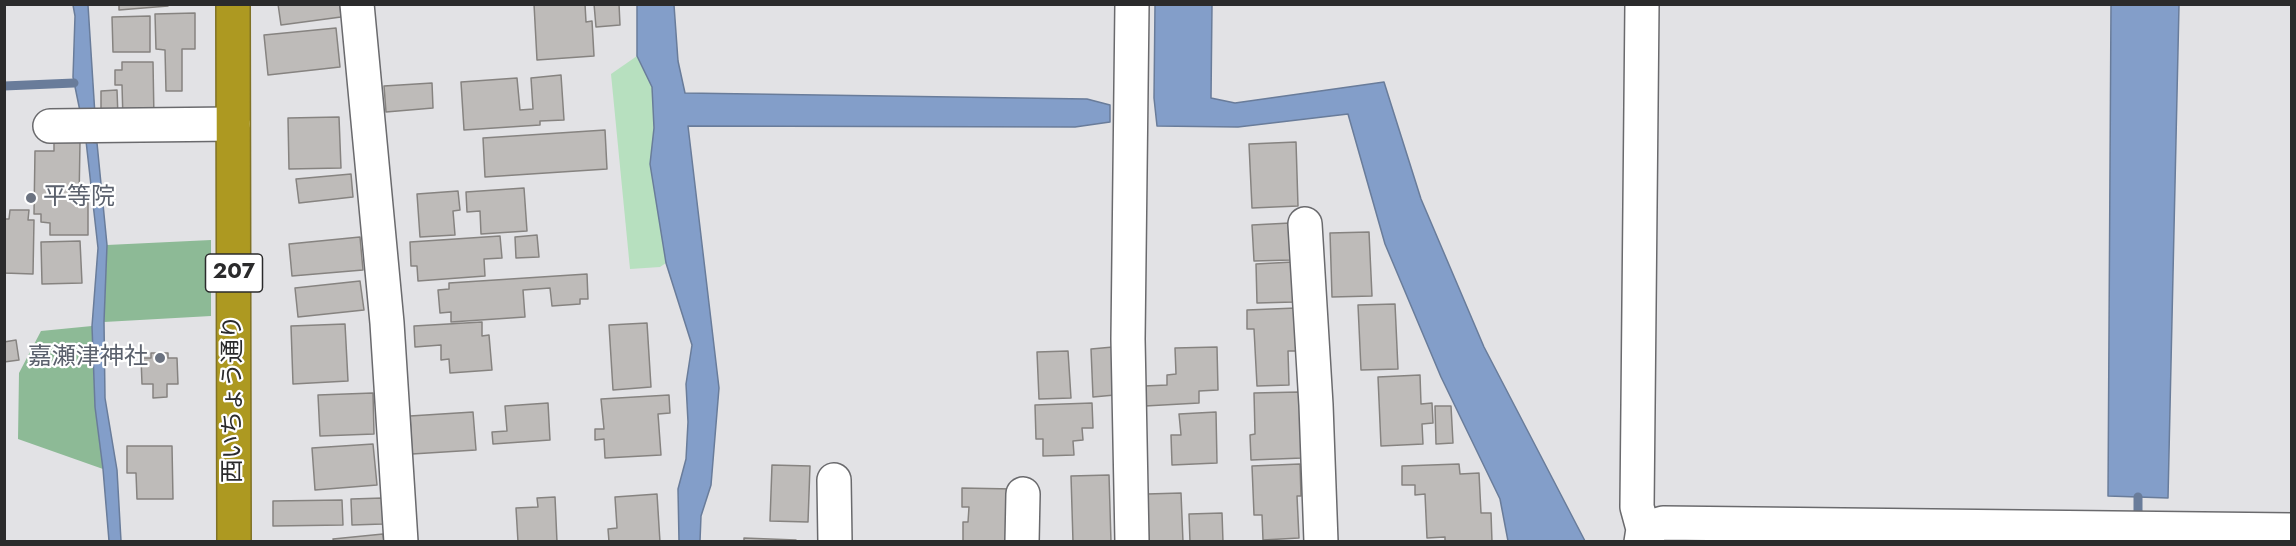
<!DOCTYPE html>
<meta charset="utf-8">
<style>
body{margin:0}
#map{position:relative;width:2296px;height:546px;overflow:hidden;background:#e2e2e5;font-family:Jost,sans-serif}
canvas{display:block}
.frame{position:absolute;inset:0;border:6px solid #2b2b2c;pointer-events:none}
</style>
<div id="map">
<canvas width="2296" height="546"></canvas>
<div class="frame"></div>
</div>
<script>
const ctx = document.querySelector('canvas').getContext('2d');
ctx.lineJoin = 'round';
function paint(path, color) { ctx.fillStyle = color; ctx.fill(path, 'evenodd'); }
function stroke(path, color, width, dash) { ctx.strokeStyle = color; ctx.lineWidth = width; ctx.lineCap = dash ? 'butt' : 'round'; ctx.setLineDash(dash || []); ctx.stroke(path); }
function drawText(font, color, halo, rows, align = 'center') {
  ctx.font = font + ' Jost,"Noto Sans JP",sans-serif'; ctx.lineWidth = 4.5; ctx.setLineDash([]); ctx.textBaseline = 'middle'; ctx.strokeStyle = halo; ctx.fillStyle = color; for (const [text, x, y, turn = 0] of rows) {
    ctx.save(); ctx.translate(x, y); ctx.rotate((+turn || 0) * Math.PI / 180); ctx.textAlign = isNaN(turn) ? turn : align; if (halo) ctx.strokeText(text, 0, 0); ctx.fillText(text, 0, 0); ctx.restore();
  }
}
const green = new Path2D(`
 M637 56 652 87 654 128 650 164 666 263 660 267 630 269 611 74Z`);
const forest = new Path2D(`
 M211 240V316L104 322 107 245Z
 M92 326 95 407 103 469 18 439 19 373 41 331Z`);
const water = new Path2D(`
 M73 5H88L95 115 81 116 73 77 75 16Z
 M637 5H674L678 61 685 93 1087 99 1110 105V122L1075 127 688 126 719 388 711 485 701 516 700 541H679L678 489 686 459 688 422 686 384 692 345 666 263 650 164 654 128 652 87 637 56Z
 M1155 5H1212L1211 98 1235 103 1384 82 1421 199 1484 347 1585 541H1508L1500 499 1441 377 1385 244 1348 114 1238 127 1157 126 1154 98Z
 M2111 5H2179L2168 498 2108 496Z
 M86 141 97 143 107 245 104 322 105 398 117 470 121 541H109L103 469 95 407 92 326 98 248Z`);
const stream = new Path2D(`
 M4 86 74 83
 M2138 522V497`);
const building = new Path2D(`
 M119 4H168V6L119 10Z
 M278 4H340L341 17 281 25Z
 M534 4H585L586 22 592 21 594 56 537 60Z
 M594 4H619L620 25 596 27Z
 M195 13V49H182V91H166L165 50 156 49 155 14Z
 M150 16V52H113L112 17Z
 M336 28 340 67 268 75 264 35Z
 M122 62H153L154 119 123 120 122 85H115V70H122Z
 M561 75 564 120 540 121V125L464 130 461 82 517 78 520 110 533 109 531 78Z
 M432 83 433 108 386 112 384 86Z
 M117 90 118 117H101V91Z
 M339 117 341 168 289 169 288 118Z
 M605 130 607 169 485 177 483 138Z
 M54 142H80L79 201H88V235H50V223L41 222V214H34L35 151H54Z
 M1296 142 1298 206 1252 208 1249 144Z
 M351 174 353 197 299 203 296 179Z
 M524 188 527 231 481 234 480 211 467 212 466 192Z
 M458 191 460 210 453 211 455 235 420 237 417 194Z
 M10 210H29L28 220H34L33 274 4 273V219H9Z
 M1290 223 1291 260 1254 261 1252 225Z
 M1369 232 1372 296 1332 297 1330 233Z
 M537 235 539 257 516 258 515 237Z
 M500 236 502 258 484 259 485 276 418 281 417 266H411L410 242Z
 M360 237 363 270 292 276 289 244Z
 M80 241 82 283 42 284 41 242Z
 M1293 262 1294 302 1257 303 1256 264Z
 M587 274 588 299H580V304L552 306 550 288 523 290 525 317 451 322V312L440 313 438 290 449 289V283Z
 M360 281 364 310 298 317 295 288Z
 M1395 304 1398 369 1361 370 1358 305Z
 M1296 308 1298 351H1288L1289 385 1257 386 1254 329H1247V310Z
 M482 322V336L489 335 492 370 450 373 449 359 441 360V345L415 347 414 326Z
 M647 323 651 387 613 390 609 325Z
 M345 324 348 381 293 384 291 326Z
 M16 340 19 360 4 362V342Z
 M1113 347 1115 395 1093 397 1091 349Z
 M1217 347 1218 390 1199 391V403L1145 406 1144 386 1167 385V375L1176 374 1175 348Z
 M1068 351 1071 398 1039 399 1037 352Z
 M151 353H168V358H177L178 384H167V397L153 398V384H142L141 358H151Z
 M1420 375 1421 404 1432 403 1433 423 1422 424 1423 444 1381 446 1378 377Z
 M1299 392 1302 458 1251 460 1250 435 1255 434 1254 393Z
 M373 393 374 434 320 436 318 395Z
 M669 395 670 413 658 414 661 455 605 458 604 439 595 440V429H604L601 399Z
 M548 403 550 440 493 444 492 432 507 431 505 406Z
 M1092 403 1093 428H1082L1083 440 1073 441 1074 455 1043 456V439H1036L1035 405Z
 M1435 406H1451L1453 443 1436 444Z
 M473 412 476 450 412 454 410 416Z
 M1216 412 1217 463 1172 465 1171 435H1181L1179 414Z
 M373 444 377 485 315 490 312 448Z
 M127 446H172L173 499H137L136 473H127Z
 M1300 464 1301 496H1297L1299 538 1263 540 1262 515H1254L1252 466Z
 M1459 464 1460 474 1479 473 1481 513H1491L1492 542H1445V537L1427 538 1425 494 1415 495V485H1402V466Z
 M772 465 810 466 808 522 770 521Z
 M1109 475 1111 542H1073L1071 476Z
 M962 488 1013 489 1011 542H963V522H968L969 507H962Z
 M1181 493 1183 542H1149L1147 494Z
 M657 494 660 542H609L608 529 617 528 615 497Z
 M555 497 557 542H518L516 508 538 507 537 498Z
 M383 498V524L352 525 351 499Z
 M342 500 343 525 273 526V501Z
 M1222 513 1223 542H1190L1189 514Z
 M383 534 384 542H334L333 539Z
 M744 538 796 540V542H744Z`);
const minor = new Path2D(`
 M357 4 387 323 401 542
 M50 126 233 124
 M1305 224 1316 405 1321 542
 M834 480 835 542
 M1643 529 1663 523 2292 530
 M1022 542 1023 494
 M1132 542 1128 339 1132 4
 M1641 542 1643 529 1637 507 1642 4`);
const highway = new Path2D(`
 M233 4 234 542`);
const markers = [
 [31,198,6,"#6b7280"],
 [160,358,6,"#6b7280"]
];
const shields = [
 [234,273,57]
];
const shieldNames = [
 ["207",234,273]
];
const worshipNames = [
 ["平等院",43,198],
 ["嘉瀬津神社",148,358,"right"]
];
const streetNames = [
 ["西いちょう通り",234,399,-90]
];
paint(green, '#b7e0bf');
paint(forest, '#8dba96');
paint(water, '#839ec9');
stroke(water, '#697c9a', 1.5);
stroke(stream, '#697c9a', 9);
paint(building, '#bebbb9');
stroke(building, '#868380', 1.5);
stroke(minor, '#6a6a6d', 36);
stroke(highway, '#807225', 36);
stroke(minor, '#fff', 33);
stroke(highway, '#ad9921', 33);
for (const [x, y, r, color] of markers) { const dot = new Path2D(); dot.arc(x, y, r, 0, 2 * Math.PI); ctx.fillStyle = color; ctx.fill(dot); stroke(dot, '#fff', 2); }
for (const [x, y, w] of shields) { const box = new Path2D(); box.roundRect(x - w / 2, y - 19, w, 38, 4.5); ctx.fillStyle = '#fff'; ctx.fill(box); stroke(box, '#2b2b2c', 1.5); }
drawText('bold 22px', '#2b2b2c', null, shieldNames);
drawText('24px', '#5b616d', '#fff', worshipNames, 'left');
drawText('24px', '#2b2b2c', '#fff', streetNames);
</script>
